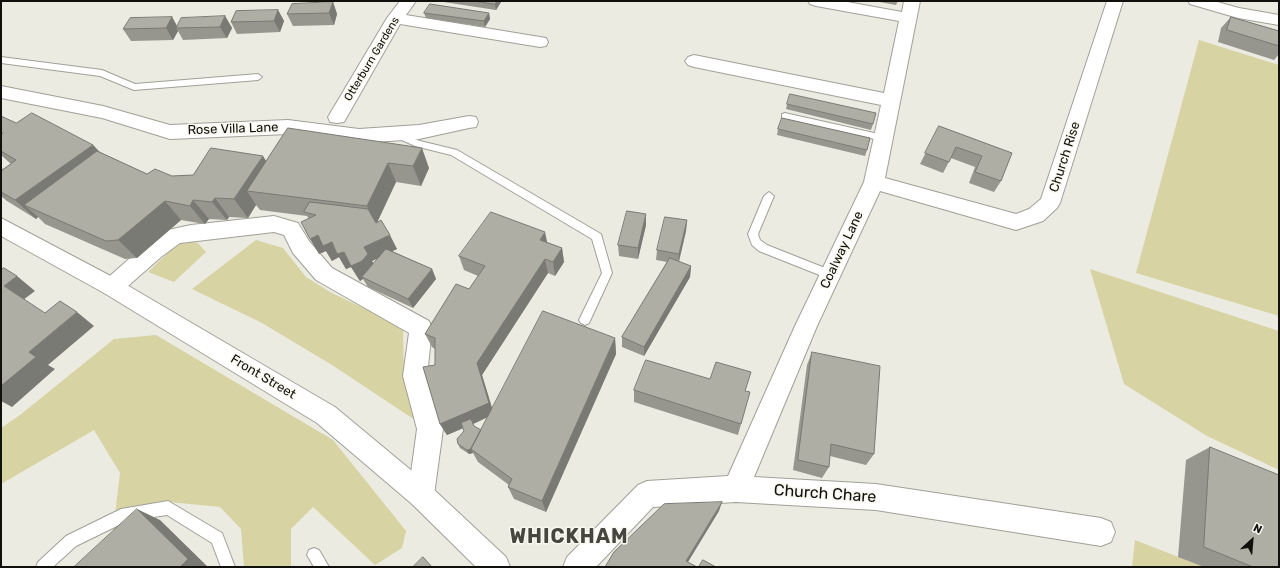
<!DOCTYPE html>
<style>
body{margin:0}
#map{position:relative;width:1280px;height:568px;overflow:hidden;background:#ecebe2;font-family:Rubik,sans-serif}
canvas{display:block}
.frame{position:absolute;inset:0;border:2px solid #11100d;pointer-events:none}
.north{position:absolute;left:1232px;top:520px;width:40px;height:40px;-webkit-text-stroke:3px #f9f8ef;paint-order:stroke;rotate:26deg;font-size:11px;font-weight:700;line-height:16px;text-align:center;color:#11100d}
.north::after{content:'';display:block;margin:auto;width:14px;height:18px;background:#11100d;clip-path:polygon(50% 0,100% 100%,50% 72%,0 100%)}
</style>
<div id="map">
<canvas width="1280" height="568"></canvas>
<div class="frame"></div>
<div class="north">N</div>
</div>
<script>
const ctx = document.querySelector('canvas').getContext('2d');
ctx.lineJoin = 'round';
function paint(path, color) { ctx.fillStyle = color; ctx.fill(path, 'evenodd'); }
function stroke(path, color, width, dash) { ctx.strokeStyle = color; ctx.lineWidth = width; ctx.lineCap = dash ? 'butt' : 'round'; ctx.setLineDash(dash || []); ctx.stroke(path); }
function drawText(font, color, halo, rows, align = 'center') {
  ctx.font = font + ' Rubik,sans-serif'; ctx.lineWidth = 3; ctx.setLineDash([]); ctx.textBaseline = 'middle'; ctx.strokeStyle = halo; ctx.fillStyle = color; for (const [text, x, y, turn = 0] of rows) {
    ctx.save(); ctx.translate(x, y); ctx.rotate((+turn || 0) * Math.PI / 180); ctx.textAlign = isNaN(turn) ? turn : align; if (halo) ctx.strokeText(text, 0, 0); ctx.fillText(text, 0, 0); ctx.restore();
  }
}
const green = new Path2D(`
 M1199 40 1279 65V316L1136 273Z
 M256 240 283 248 306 277 330 292 403 327 404 372 415 420 332 365 262 323 192 289Z
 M186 241 198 243 206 252 174 282 148 272 178 243Z
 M1090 269 1279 331V470L1207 436 1124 384Z
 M156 335 333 440 406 531 402 548 375 565 313 507 291 529V567H244L241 529 220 507 169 502 112 539 120 473 94 430 1 484V428L20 415 114 339Z
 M1135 540 1204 567H1132Z`);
const lane = new Path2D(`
 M1 57 102 70 135 84 258 74 262 77 258 80 134 90 100 76 1 63Z
 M785 113 883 135 888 138 883 141 782 118V114Z
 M396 131 420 141 457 150 601 234 612 273 589 323 585 325 581 323 579 320 602 273 592 239 451 155 415 146 393 136 391 134 393 132Z
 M769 192 774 196 758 234 760 240 767 245 835 272 836 275 835 278H827L759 251 752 245 748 234 764 196Z
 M168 501 222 533 235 567H221L212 543 167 515 127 521 76 546 53 567H36L38 562 66 536 121 509Z
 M314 548 319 550 329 567H314L307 555 309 550Z`);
const street = new Path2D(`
 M400 1H416L406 15 540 37 546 38 548 42 546 46 540 47 400 24 344 122 337 123 330 122 328 117 387 18Z
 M808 1H842L902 12 904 1H920L885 178 1016 214 1029 209 1041 199 1107 1H1123L1060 203 1057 208 1043 221 1016 230 880 191 817 326 754 477 876 484 1101 518 1111 522 1115 532 1111 542 1101 546 876 510 736 502 653 507 596 567H563L567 557 638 485 647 481 728 476 795 326 864 182 881 105 694 67 688 65 685 61 688 57 694 55 884 93 899 21 816 6 810 4Z
 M1188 1H1214L1239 8 1279 15V25L1238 18 1190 4Z
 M1 86 103 106 170 125 288 120 359 129 419 125 469 116 476 117 478 122 476 127 469 128 419 139 359 143 288 134 170 139 102 118 1 98Z
 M274 216 298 223 309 241 332 268 429 321 432 328 427 376 443 429 434 495 430 504 421 508 412 504 408 495 417 429 403 376 409 333 316 280 293 253 284 235 274 232 180 243 161 257 120 293 112 296 104 293 101 287 104 281 145 245 168 230 191 225Z`);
const secondary = new Path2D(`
 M1 218 120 281 335 407 430 486 506 557 510 567H476L412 504 317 423 104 293 1 236Z`);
const wall = new Path2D(`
 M437 1H501V2L496 10Z
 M874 1H898L896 5Z
 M333 2 337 14 334 25 293 26 287 14Z
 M278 10 284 21 280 32 237 34 231 22Z
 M424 13H489L490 19 485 27 426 18Z
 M225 16 232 28 227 38 183 40 178 31 173 40 131 41 123 29 172 17 177 26Z
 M1231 17 1279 31V54L1274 60 1218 42 1221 28Z
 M787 104 873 124 871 130 786 109Z
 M1 116 16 123 93 145 100 152 147 174 172 176 193 175 266 161 288 128 429 168 421 186 396 182 377 222 397 249 392 251 432 269 436 279 413 308 368 287 363 279 360 281 351 267 346 269 339 257 332 261 326 251 319 254 309 219 307 216 260 210 256 205 248 218 229 217 227 220 209 219 205 224 181 220 137 258 125 259 45 224 38 217 36 219 7 201 1 196V168L3 169 11 164 1 155ZM378 258 374 264 372 261Z
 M939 126 1012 153 1001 181 994 192 969 183 975 167 951 158 943 173 920 164Z
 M778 129 867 150 865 156 777 135Z
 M646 214V225L638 259 619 256 618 245Z
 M687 220 686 231 679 262 691 266 690 277 644 356 622 347V337L667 262 656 260 657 250Z
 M547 242 562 248 564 262 555 276 548 273 482 375 492 409 615 338 616 354 546 512 514 499 508 487 509 485 478 462 473 453 469 454 460 448 458 444 464 431 463 428 447 435 440 424 435 365V349L432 347 425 334 469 289 478 276 464 270 459 256ZM488 417 481 430 474 427 473 424Z
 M812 352 874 454 866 465 830 456 829 467 822 478 793 470 807 365Z
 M634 390 745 391 741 424 738 435 634 402Z
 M1210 447 1279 567H1204L1178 557 1186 460Z`);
const shadedWall = new Path2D(`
 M497 1H501V2L496 10 495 4Z
 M333 2 337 14 334 25 329 13Z
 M278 10 284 21 280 32 274 21Z
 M489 13 490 19 485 27 484 21Z
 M225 16 232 28 227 38 220 27Z
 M172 17 178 28H176L178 31 173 40 166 28Z
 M93 145 110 164 24 205 38 217 36 219 15 200Z
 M422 148 429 168 421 186 413 166Z
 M263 156 275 175 247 191 256 205 248 218 234 199Z
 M388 163 396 182 376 225 367 206Z
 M215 198 229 217 227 220 212 202Z
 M193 200 209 219 205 224 190 206Z
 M165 201 181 220 137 258 118 240Z
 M646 214V225L638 259V248Z
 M687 220 686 231 678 264 679 254Z
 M545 232 548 246 540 240Z
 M318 235 332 242 344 252 364 247 390 235 397 249 372 261 376 268 362 277 363 279 360 281 351 267 346 269 339 257 332 261 326 251 319 254 310 239Z
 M562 248 564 262 555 276 553 262Z
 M545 259 548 273 482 375 494 414 473 424 476 430 473 424 447 435 440 424 477 363Z
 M691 266 690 277 644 356V347Z
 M432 269 436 279 413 308 408 299Z
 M17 276 35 291 23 300 4 286Z
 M77 312 94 326 48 365 55 369 12 407 1 401V386L29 352Z
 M615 338 616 354 546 512 542 501Z
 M471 449 473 453 469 454 467 450Z
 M722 502 719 511 685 567 686 561Z
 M137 509 160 520 208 567H180Z`);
const building = new Path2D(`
 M474 1H497L495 4Z
 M333 2 329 13 287 14 292 4Z
 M430 4 489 13 484 21 424 13Z
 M278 10 274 21 231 22 236 11Z
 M225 16 220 27 176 28 181 18Z
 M172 17 166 28 123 29 130 18Z
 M1231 17 1279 31V46L1227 30Z
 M790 94 876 113 873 124 787 104Z
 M32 113 93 145 15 200 1 192V171L16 160 1 151V135L3 133H1V116L16 123Z
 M782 118 870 138 867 150 778 129Z
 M939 126 1012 153 1001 181 975 172 982 156 956 147 949 162 925 153Z
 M288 128 422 148 413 166 388 163 367 206 247 191Z
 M211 148 263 156 234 199 215 198 212 202 193 200 190 206 165 201 118 240 106 241 24 205 97 151 147 174 155 169 172 176 193 175Z
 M310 202 368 209 376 223 381 220 390 235 364 247 368 254 362 261 351 266 344 252 337 254 332 242 323 246 318 235 310 239 301 222 316 215 304 212Z
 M627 211 646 214 638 248 618 245Z
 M491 212 545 232 540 240 562 248 553 262 545 259 477 363 489 403 440 424 423 367 435 365V338L425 334 456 284 469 289 485 266 459 256Z
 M665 217 687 220 679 254 657 250Z
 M386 249 432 269 408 299 362 277Z
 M670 258 691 266 644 347 622 337Z
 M4 268 17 276 4 286 45 313 60 301 77 312 29 352 36 357 1 386V270Z
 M543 311 615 338 542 501 508 487 512 479 471 449Z
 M812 352 880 366 874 454 831 444 829 467 798 460Z
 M646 360 710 379 716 362 751 372 745 391 750 392 741 424 634 390Z
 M471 419 474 426 481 430 471 449 467 450 458 444 457 439 464 431 461 423Z
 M1210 447 1279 475V567H1253L1204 547Z
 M722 502 686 561 697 567H605L614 552 664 504Z
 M137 509 188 559 180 567H74Z
 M423 557 432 567H413Z
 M703 560 716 567H699Z`);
const farStreetnames = [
 ["Otterburn Gardens",372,59,-59]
];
const streetNames = [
 ["Rose Villa Lane",233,129,-2],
 ["Church Rise",1065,157,-72],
 ["Coalway Lane",842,250,-65],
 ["Front Street",263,377,31]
];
const nearStreetnames = [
 ["Church Chare",825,494,4]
];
const nearDistrictnames = [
 ["WHICKHAM",569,537]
];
paint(green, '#d7d3a3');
stroke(lane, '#a1a098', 2);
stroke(street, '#a1a098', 2);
stroke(secondary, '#a1a098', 2);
paint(lane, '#fff');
paint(street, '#fff');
paint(secondary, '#fff');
paint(wall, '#96968e');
paint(shadedWall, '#7a7a74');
paint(building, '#afaea5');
stroke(building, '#7a7a74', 1);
drawText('11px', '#11100d', '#f9f8ef', farStreetnames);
drawText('13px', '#11100d', '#f9f8ef', streetNames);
drawText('16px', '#11100d', '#f9f8ef', nearStreetnames);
ctx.letterSpacing = '1px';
drawText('bold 20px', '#46453e', '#f9f8ef', nearDistrictnames);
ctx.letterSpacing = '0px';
</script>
